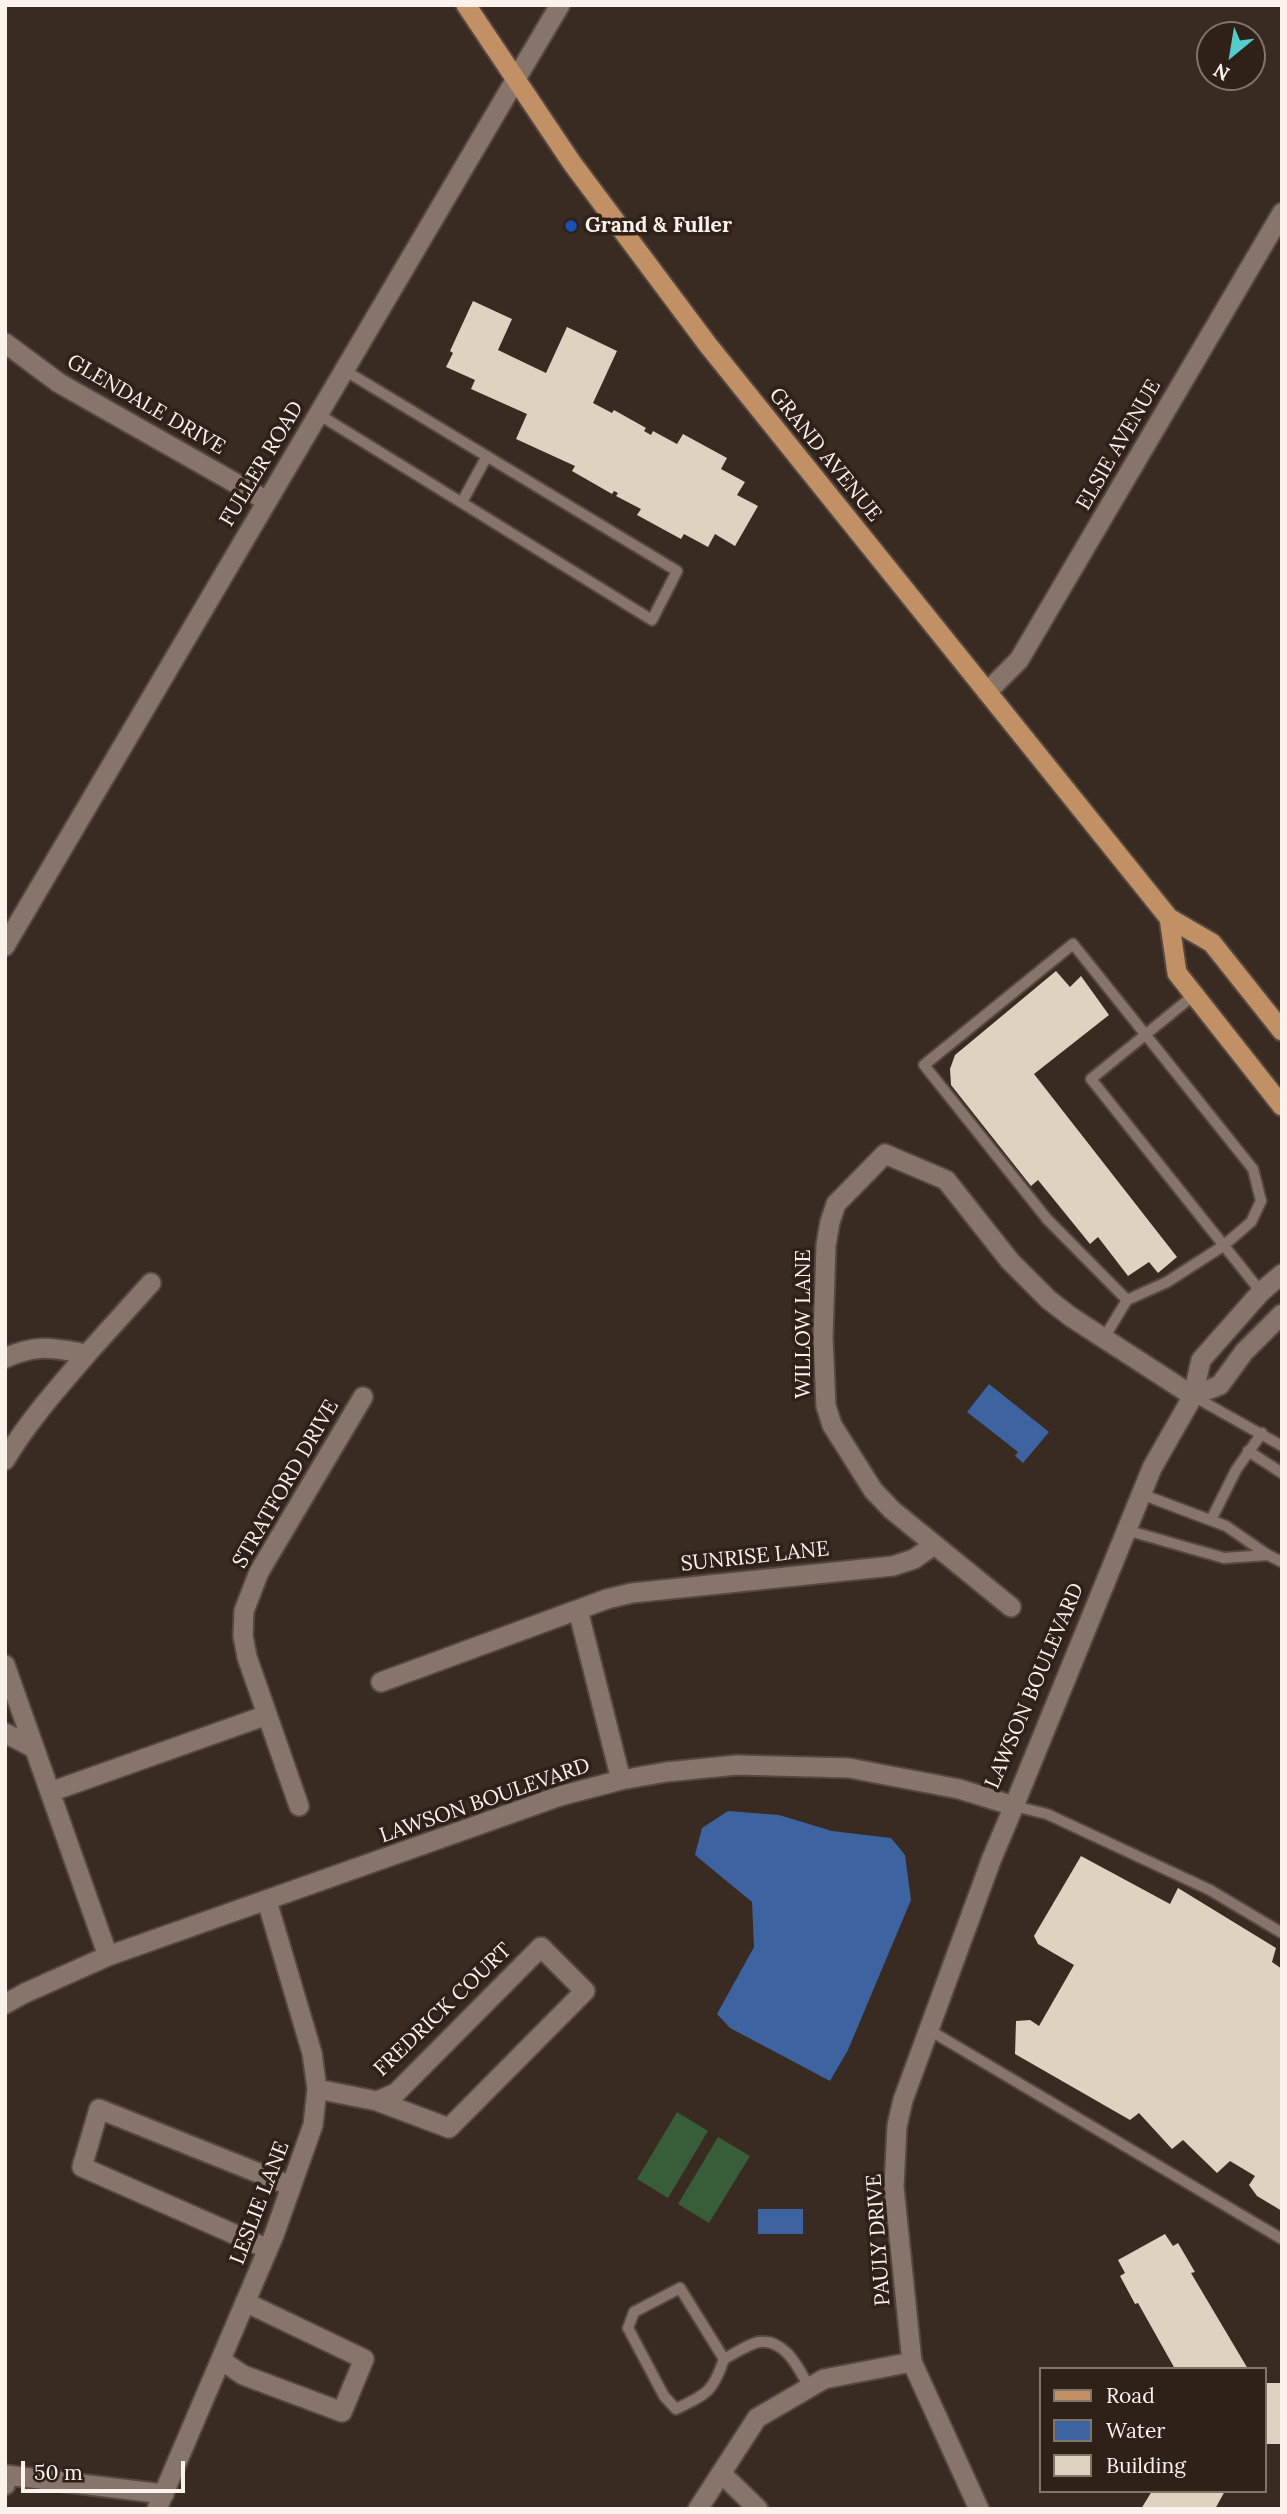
<!DOCTYPE html>
<style>
body{margin:0}
#map{position:relative;width:1287px;height:2514px;overflow:hidden;background:#392a22;font-family:Lora,serif}
canvas{display:block}
.frame{position:absolute;inset:0;border:7px solid #fcf2ec;pointer-events:none}
.legend{position:absolute;left:1039px;top:2367px;width:228px;height:126px;box-sizing:border-box;background:#2f2018;border:2px solid #81746d;margin:0;padding:9px 12px;list-style:none;font-size:21px;color:#fcf2ec}
.legend li{display:flex;align-items:center;gap:14px;height:35px}
.legend b{width:35px;border:2px solid #81746d}
.north{position:absolute;left:1196px;top:21px;width:70px;height:70px;box-sizing:border-box;background:#2f2018;border:2px solid #81746d;border-radius:50%;rotate:210deg;font-size:19px;font-weight:700;line-height:28px;text-align:center;color:#fcf2ec}
.north::after{content:'';display:block;margin:auto;width:24px;height:32px;background:#52cdcc;clip-path:polygon(50% 0,100% 100%,50% 72%,0 100%)}
.scale{position:absolute;left:21px;top:2461px;width:164px;height:32px;box-sizing:border-box;border:4px solid #fcf2ec;border-top:0;padding-left:9px;font-size:21px;line-height:24px;white-space:nowrap;color:#fcf2ec;-webkit-text-stroke:5px #2f2018;paint-order:stroke}
</style>
<div id="map">
<canvas width="1287" height="2514"></canvas>
<div class="frame"></div>
<ul class="legend">
<li><b style="height:9px;background:#c29065"></b>Road</li>
<li><b style="height:19px;background:#3d63a0"></b>Water</li>
<li><b style="height:19px;background:#dfd2c1"></b>Building</li>
</ul>
<div class="north">N</div>
<div class="scale">50 m</div>
</div>
<script>
const ctx = document.querySelector('canvas').getContext('2d');
ctx.lineJoin = 'round';
function paint(path, color) { ctx.fillStyle = color; ctx.fill(path, 'evenodd'); }
function stroke(path, color, width, dash) { ctx.strokeStyle = color; ctx.lineWidth = width; ctx.lineCap = dash ? 'butt' : 'round'; ctx.setLineDash(dash || []); ctx.stroke(path); }
function drawText(font, color, halo, rows, align = 'center') {
  ctx.font = font + ' Lora,serif'; ctx.lineWidth = 7; ctx.setLineDash([]); ctx.textBaseline = 'middle'; ctx.strokeStyle = halo; ctx.fillStyle = color; for (const [text, x, y, turn = 0] of rows) {
    ctx.save(); ctx.translate(x, y); ctx.rotate((+turn || 0) * Math.PI / 180); ctx.textAlign = isNaN(turn) ? turn : align; if (halo) ctx.strokeText(text, 0, 0); ctx.fillText(text, 0, 0); ctx.restore();
  }
}
const green = new Path2D(`
 M677 2112 708 2131 668 2198 637 2179Z
 M718 2137 750 2156 709 2223 678 2204Z`);
const water = new Path2D(`
 M989 1384 1049 1432 1023 1463 1015 1456 1018 1452 967 1412Z
 M728 1811 779 1815 832 1831 891 1838 905 1855 911 1900 848 2050 830 2081 730 2028 717 2014 754 1947 752 1902 695 1855 702 1828Z
 M758 2209H803V2234H758Z`);
const building = new Path2D(`
 M473 301 512 319 498 350 546 373 567 327 617 351 593 403 612 413 614 410 646 428 644 431 651 435 653 431 677 444 683 434 727 458 721 469 745 482 737 495 758 506 735 546 715 534 708 547 684 534 681 539 637 515 641 509 616 496 618 493 614 491 612 494 572 471 575 466 516 439 527 414 471 389 475 380 446 367 453 353 450 351Z
 M1056 971 1070 987 1081 976 1109 1015 1034 1074 1177 1257 1158 1273 1149 1262 1128 1276 1098 1237 1090 1244 1038 1180 1031 1186 951 1085 950 1069 955 1055Z
 M1081 1856 1170 1904 1178 1888 1276 1948 1272 1962 1282 1969V2211L1257 2196 1249 2185 1255 2176 1230 2161 1217 2173 1183 2140 1172 2149 1139 2113 1130 2120 1015 2054 1016 2021 1030 2020 1039 2026 1074 1965 1038 1944 1034 1936Z
 M1165 2234 1173 2246 1178 2243 1195 2272 1191 2273 1248 2369H1175L1138 2303 1135 2304 1120 2276 1125 2273 1118 2260Z
 M1264 2383H1282V2444H1264Z
 M1152 2491H1225L1215 2509H1141Z`);
const service = new Path2D(`
 M318 414 652 620 677 571 344 370
 M462 502 487 456
 M1194 995 1091 1079 1261 1292
 M1104 1338 1127 1300 1167 1282 1223 1246 1251 1222 1261 1201 1253 1169 1073 944 924 1065 1047 1219 1127 1300
 M1193 1396 1282 1446
 M1248 1451 1282 1473
 M1141 1494 1226 1526 1268 1555 1282 1562
 M1211 1520 1236 1470 1262 1433
 M1126 1530 1224 1558 1268 1555
 M1014 1806 1047 1814 1210 1890 1282 1933
 M929 2030 1282 2239
 M724 2359 680 2288 634 2312 628 2328 664 2396 676 2409C707 2394 713 2392 724 2359 734 2354 748 2344 759 2342 785 2338 799 2369 809 2387`);
const minor = new Path2D(`
 M516 79 560 5
 M5 343 59 383 267 501
 M987 692 1019 660 1282 213
 M5 1358C38 1343 54 1348 87 1354L151 1283
 M5 1460C28 1421 58 1388 87 1354
 M1011 1607 892 1510 873 1490 832 1425 826 1406 823 1338 826 1245 830 1222 836 1204 885 1154 946 1180 1010 1261 1049 1300 1071 1317 1193 1396
 M578 1610 621 1780
 M5 1665 108 1956
 M381 1682 607 1599 632 1593 893 1566 914 1559 934 1545
 M5 1733 34 1748
 M50 1792 267 1715
 M299 1806 247 1657 243 1636 244 1611 259 1572 363 1397
 M5 2004 25 1993 108 1956 560 1796 621 1780 666 1772 737 1765 849 1768 959 1789 1014 1806 992 1858 903 2100 897 2126 894 2187 912 2362 979 2509
 M317 2089 377 2101 449 2128 585 1991 541 1947 396 2093 377 2101
 M268 2249 82 2167 99 2109 291 2186
 M221 2360 243 2375 342 2412 364 2359 245 2302
 M721 2473 758 2509
 M5 2485 6 2475 164 2494
 M157 2509 274 2235 313 2125 317 2089 312 2053 267 1901
 M698 2509 757 2418 824 2379 912 2362`);
const tertiary = new Path2D(`
 M5 946 516 79
 M1193 1396 1220 1385 1244 1352 1282 1314
 M1014 1806 1152 1468 1193 1396 1201 1360 1261 1292 1282 1274`);
const primary = new Path2D(`
 M466 5 572 163 708 345 1169 918 1212 943 1282 1031
 M1169 918 1177 973 1282 1106`);
const markers = [
 [571,226,7,"#1a4fb4"]
];
const poiNames = [
 ["Grand & Fuller",585,226]
];
const streetNames = [
 ["GLENDALE DRIVE",146,405,30],
 ["ELSIE AVENUE",1119,445,-60],
 ["GRAND AVENUE",825,455,51],
 ["FULLER ROAD",262,464,-59],
 ["WILLOW LANE",804,1324,-90],
 ["STRATFORD DRIVE",286,1484,-60],
 ["SUNRISE LANE",755,1557,-6],
 ["LAWSON BOULEVARD",1035,1686,-67],
 ["LAWSON BOULEVARD",485,1801,-19],
 ["FREDRICK COURT",443,2010,-44],
 ["LESLIE LANE",260,2203,-69],
 ["PAULY DRIVE",879,2240,-94]
];
paint(green, '#375e39');
paint(water, '#3d63a0');
paint(building, '#dfd2c1');
stroke(service, '#554841', 14);
stroke(minor, '#554841', 23);
stroke(tertiary, '#554841', 23);
stroke(primary, '#554841', 23);
stroke(service, '#87756c', 10);
stroke(minor, '#87756c', 19);
stroke(tertiary, '#87756c', 19);
stroke(primary, '#c29065', 19);
for (const [x, y, r, color] of markers) { const dot = new Path2D(); dot.arc(x, y, r, 0, 2 * Math.PI); ctx.fillStyle = color; ctx.fill(dot); stroke(dot, '#2f2018', 2.5); }
drawText('bold 21px', '#fcf2ec', '#2f2018', poiNames, 'left');
drawText('21px', '#fcf2ec', '#2f2018', streetNames);
</script>
